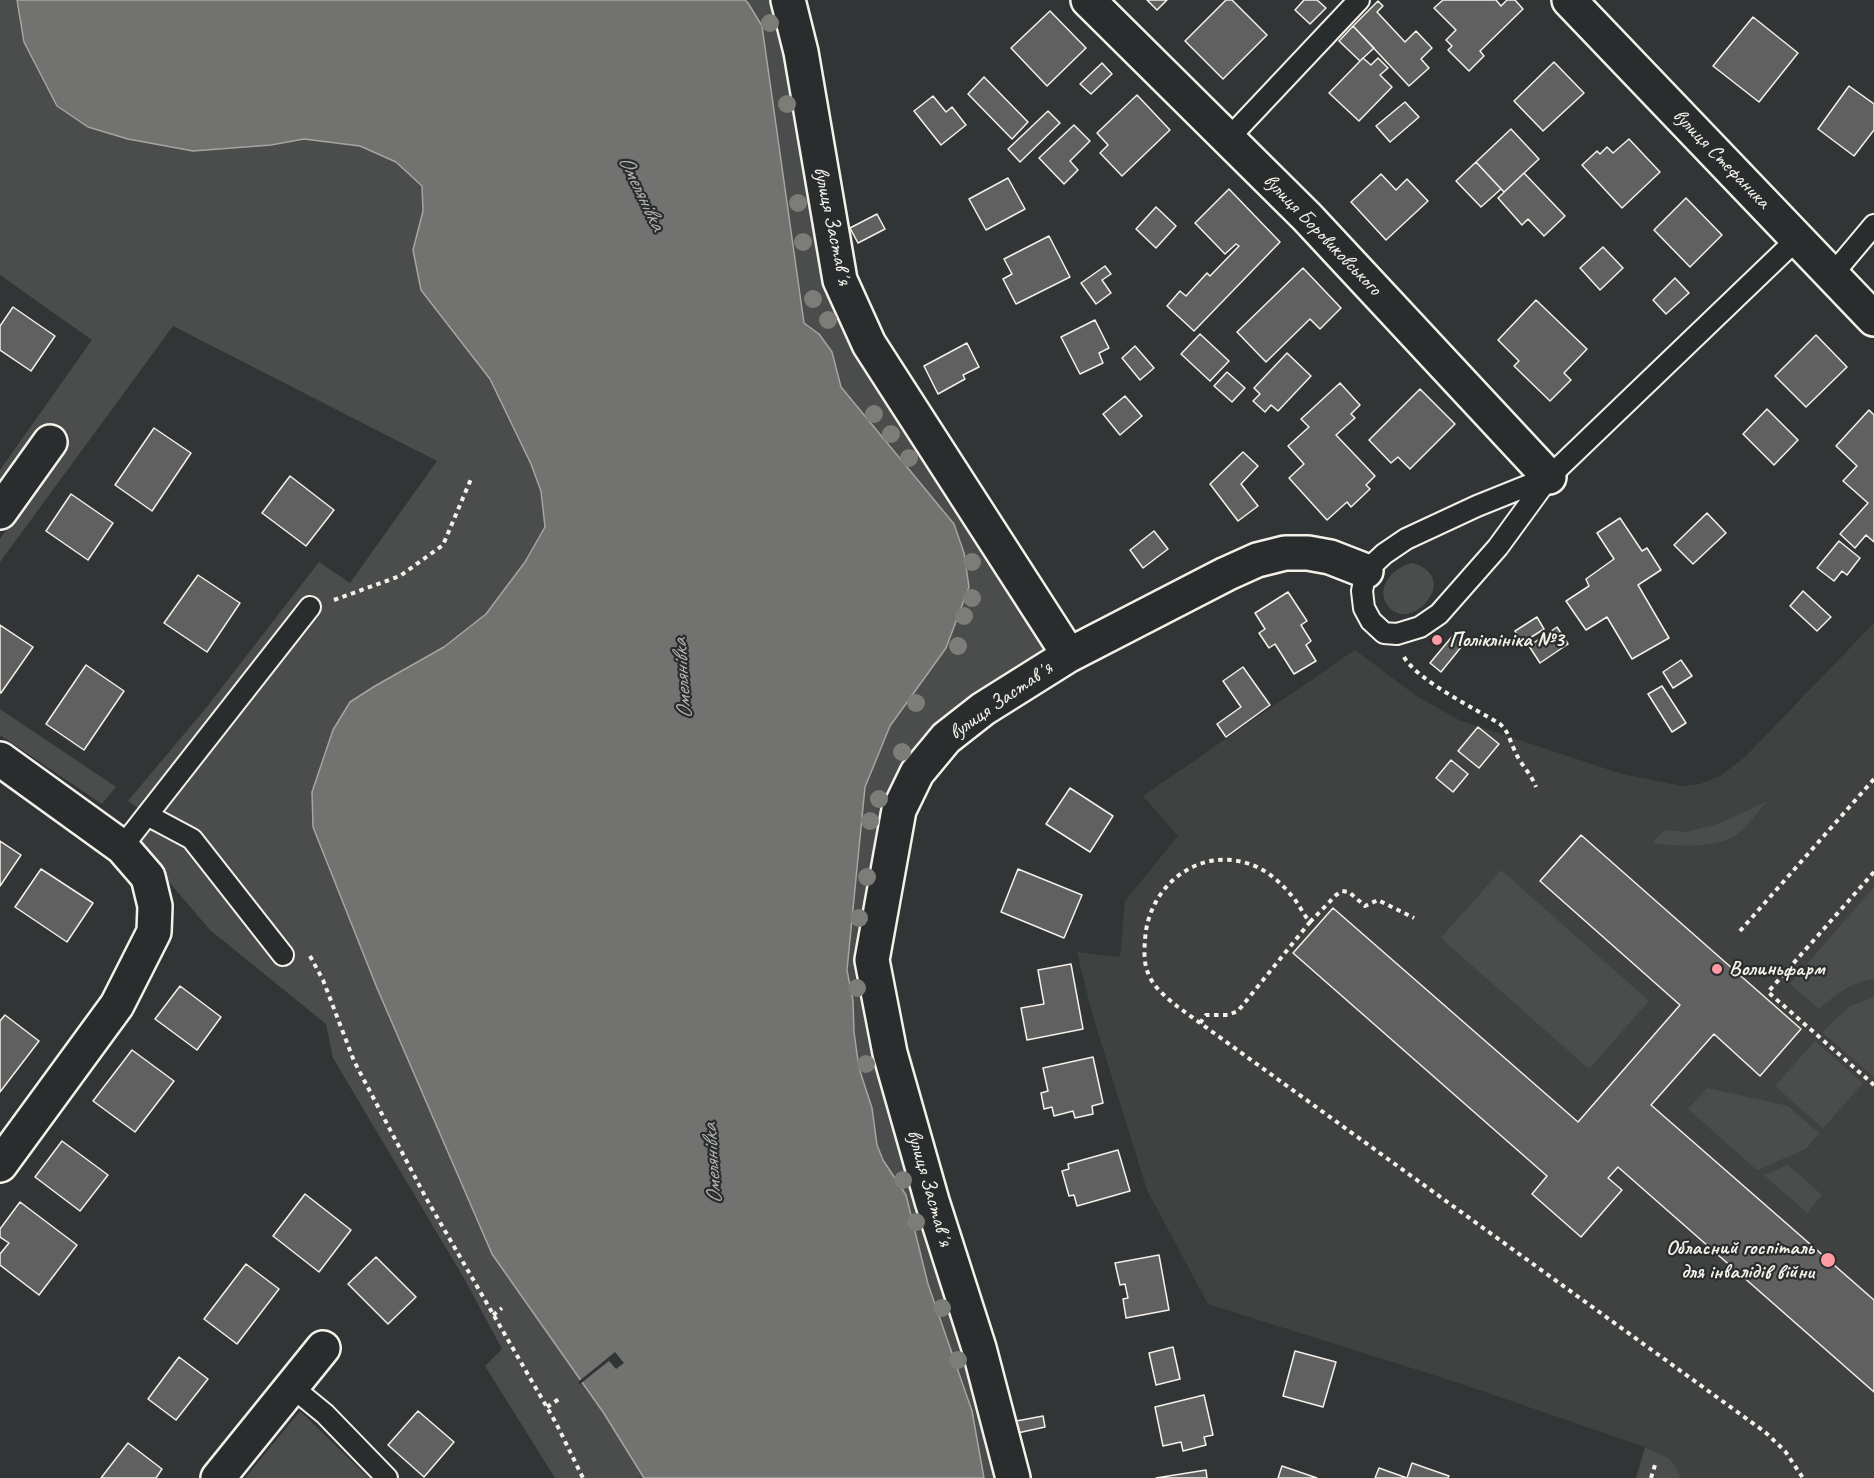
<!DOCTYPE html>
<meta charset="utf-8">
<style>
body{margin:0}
canvas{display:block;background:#323535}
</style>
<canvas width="1874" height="1478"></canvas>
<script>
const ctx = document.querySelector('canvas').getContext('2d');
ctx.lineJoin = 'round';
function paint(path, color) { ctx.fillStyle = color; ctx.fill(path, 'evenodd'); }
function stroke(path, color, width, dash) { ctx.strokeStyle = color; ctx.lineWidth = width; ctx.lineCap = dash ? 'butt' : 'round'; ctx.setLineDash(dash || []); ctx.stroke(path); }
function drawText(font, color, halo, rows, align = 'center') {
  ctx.font = font + ' Caveat,sans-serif'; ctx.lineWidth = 4.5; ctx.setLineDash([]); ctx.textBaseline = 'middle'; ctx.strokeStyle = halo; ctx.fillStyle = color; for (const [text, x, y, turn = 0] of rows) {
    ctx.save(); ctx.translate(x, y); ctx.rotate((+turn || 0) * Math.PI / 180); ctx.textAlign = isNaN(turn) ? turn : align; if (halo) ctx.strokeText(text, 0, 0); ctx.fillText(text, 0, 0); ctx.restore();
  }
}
const built = new Path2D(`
 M1874 623V1478H1682L1670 1459 1645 1447 1456 1382 1208 1304 1147 1190 1092 1013 1077 952 1120 957 1125 901 1178 836 1143 796 1355 650 1415 695 1459 720 1622 774 1682 786 1700 784 1720 776 1744 758Z`);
const green = new Path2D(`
 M0 0H44L392 120 562 477 663 1478H555L485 1366 502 1349 465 1280 333 1058 326 1024 210 930 134 841 148 825 198 833 142 811 128 801 206 708 319 562 350 583 437 461 173 326 0 562V539L70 439 49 424 0 494V470L92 340 0 275Z
 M745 0H776L877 384 1043 648 1042 655 947 729 856 960 873 1056 997 1478H984L972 1411 928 1284 906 1195 883 1160 877 1145 872 1108 859 1068 854 1032 853 1001 847 970 865 788 890 726 946 648 969 587 964 553 954 524 841 387 832 352 819 334 804 323 762 26Z
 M1412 563C1465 577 1407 639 1386 603 1376 585 1396 566 1412 563Z
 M0 709 116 787 102 804 0 735Z
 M1766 802C1758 811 1751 822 1742 830 1720 851 1678 846 1652 843L1664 830 1686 832 1718 824Z
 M1501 870 1649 1001 1589 1069 1441 938Z
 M1874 887V979C1852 981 1835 995 1819 1009L1790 984Z
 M1874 997V1077L1822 1032 1850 1006Z
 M1815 1041 1863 1083 1823 1128 1775 1086Z
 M1707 1088 1788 1106 1819 1133 1806 1149 1757 1170 1688 1109Z
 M1788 1165 1822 1195 1807 1213 1764 1175Z
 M300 1411 369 1478H245Z
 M1645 1447 1670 1459 1682 1478H1636Z`);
const water = new Path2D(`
 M17 0H745L748 3 762 26 804 323 819 334 832 352 841 387 954 524 964 553 969 587 946 648 890 726 865 787 847 970 853 1001 854 1032 859 1068 872 1108 877 1145 883 1160 906 1195 928 1284 972 1411 984 1478H644L603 1412 492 1254 377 988 313 827 312 792 333 730 350 702 375 686 444 647 486 614 525 562 545 527 541 491 531 464 490 379 421 290 413 250 423 211 422 186 396 162 360 146 304 139 271 145 193 151 128 139 88 127 57 106 24 42Z`);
const pier = new Path2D(`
 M615 1352 624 1363 616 1369 609 1361 580 1384 578 1382Z`);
const building = new Path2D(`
 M1147 0H1167L1157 10Z
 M1226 0H1232L1267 35 1223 79 1185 41Z
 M1304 0H1317L1326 8 1310 24 1295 10Z
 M1443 0H1496L1501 6 1507 0H1515L1523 9 1480 51 1484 56 1469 71 1448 50 1452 46 1446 40 1456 30 1434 8Z
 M1378 1 1383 6 1377 12 1405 42 1416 31 1432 48 1421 59 1429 68 1409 86 1353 26Z
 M1050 11 1086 48 1047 86 1011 48Z
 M1753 17 1798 53 1759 102 1713 66Z
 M1353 26 1374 48 1360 61 1339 41Z
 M1363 58 1371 65 1378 58 1388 68 1380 75 1392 87 1359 121 1329 93Z
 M1554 62 1584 93 1543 131 1514 101Z
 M1102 63 1112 74 1091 94 1080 84Z
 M984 77 1028 122 1012 139 968 94Z
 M1849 86 1874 104V130L1854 156 1818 129Z
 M1137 95 1170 130 1122 176 1100 153 1108 145 1097 133Z
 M933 96 946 112 952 107 966 125 941 145 914 111Z
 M1405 102 1419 117 1390 142 1376 126Z
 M1048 111 1060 123 1020 162 1008 149Z
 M1074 125 1090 141 1070 161 1078 170 1064 184 1039 158Z
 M1511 129 1539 159 1504 192 1476 162Z
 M1629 139 1660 172 1622 208 1582 165 1597 151 1600 154 1607 147 1613 153Z
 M1476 162 1501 189 1481 207 1456 181Z
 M1524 173 1565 216 1544 236 1528 219 1522 225 1498 198Z
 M1381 174 1396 190 1407 179 1428 201 1386 240 1351 202Z
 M1008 178 1025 209 986 230 969 199Z
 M1229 189 1280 242 1194 331 1167 306 1180 291 1186 296 1207 273 1210 276 1239 246 1236 244 1225 254 1195 223Z
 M1686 198 1722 235 1690 267 1654 230Z
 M1156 207 1176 226 1156 248 1136 229Z
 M877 214 885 229 858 243 850 228Z
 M1049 236 1070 277 1016 304 1003 279 1012 274 1004 259Z
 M1603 247 1623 268 1600 290 1580 268Z
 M1105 266 1111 274 1102 280 1111 293 1096 304 1081 283Z
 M1303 268 1341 308 1320 329 1310 319 1266 362 1237 332Z
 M1675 278 1689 293 1666 314 1653 300Z
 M1536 300 1587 349 1564 373 1571 380 1550 401 1514 366 1519 361 1498 340Z
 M13 307 55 336 31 371 0 350V326Z
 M1095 320 1109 348 1099 353 1103 363 1080 374 1061 337Z
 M1200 334 1229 361 1210 381 1181 354Z
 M1816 335 1847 367 1806 407 1775 376Z
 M967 343 979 367 963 375 965 379 938 394 924 366Z
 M1135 346 1154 368 1140 380 1122 358Z
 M1287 353 1311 376 1278 411 1271 405 1265 412 1253 401 1260 394 1254 388Z
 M1227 372 1245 388 1232 402 1214 386Z
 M1340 383 1360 405 1351 414 1355 418 1336 435 1375 476 1366 485 1370 489 1351 507 1347 502 1327 520 1289 478 1304 464 1288 446 1309 427 1301 419Z
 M1420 389 1455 424 1410 469 1398 457 1391 463 1369 440Z
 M1125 396 1142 416 1120 435 1103 414Z
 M1767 409 1798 440 1774 465 1743 434Z
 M1869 410 1874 415V542L1866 535 1855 548 1840 534 1868 503 1843 481 1857 466 1836 446Z
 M154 428 191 453 152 511 115 485Z
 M1243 452 1258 466 1241 484 1258 506 1238 521 1210 484Z
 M290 476 334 510 306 546 262 513Z
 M71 494 113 523 88 560 46 531Z
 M1707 513 1726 533 1693 564 1674 545Z
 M1620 518 1642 551 1647 548 1661 570 1638 585 1669 638 1632 659 1607 617 1586 630 1566 601 1589 586 1586 579 1614 559 1597 533Z
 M1154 531 1168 549 1143 568 1130 550Z
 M1839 541 1860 558 1847 575 1842 571 1834 581 1817 568Z
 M198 575 240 603 207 652 164 623Z
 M1803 591 1831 617 1817 631 1790 606Z
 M1288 592 1307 621 1301 625 1311 641 1306 645 1316 661 1294 674 1275 644 1269 648 1259 633 1265 629 1255 613Z
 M1537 617 1544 629 1522 643 1515 631Z
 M0 625 33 647 1 693H0Z
 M1557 627 1568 644 1540 663 1529 646Z
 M1455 633 1466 641 1441 672 1430 663Z
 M1681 660 1692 676 1673 688 1663 672Z
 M86 665 124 691 84 750 46 724Z
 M1243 667 1270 705 1226 737 1217 724 1241 707 1223 681Z
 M1662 686 1686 723 1672 732 1648 694Z
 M1478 727 1499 744 1479 768 1458 751Z
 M1451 760 1468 774 1453 792 1436 778Z
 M1070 788 1113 816 1090 852 1046 824Z
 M1581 835 1801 1029 1760 1076 1714 1034 1651 1105 1874 1300V1392L1618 1167 1608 1178 1622 1190 1581 1237 1532 1194 1547 1176 1293 953 1333 908 1578 1122 1680 1005 1540 881Z
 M0 841 21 855 0 886Z
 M41 869 93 903 67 942 15 907Z
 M1018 869 1082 895 1064 938 1001 912Z
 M1071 964 1083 1029 1027 1040 1021 1008 1044 1004 1038 970Z
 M180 986 221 1017 197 1050 155 1019Z
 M5 1015 39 1041 0 1092V1021Z
 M132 1050 174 1081 135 1132 93 1101Z
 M1093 1057 1103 1103 1092 1106 1093 1114 1075 1118 1073 1111 1054 1116 1052 1107 1044 1109 1041 1093 1048 1091 1043 1068Z
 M62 1141 108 1175 80 1211 35 1177Z
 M1118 1150 1130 1191 1077 1206 1074 1195 1069 1196 1062 1171 1069 1169 1068 1164Z
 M305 1194 351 1230 319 1272 273 1236Z
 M20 1202 77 1245 39 1295 0 1265V1254L9 1243 0 1237V1229Z
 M1159 1255 1169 1310 1126 1318 1123 1299 1128 1298 1125 1284 1120 1285 1115 1263Z
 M376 1257 416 1297 388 1324 348 1284Z
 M246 1264 279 1289 237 1344 204 1319Z
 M1173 1347 1180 1379 1156 1385 1149 1353Z
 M1295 1351 1336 1362 1323 1407 1283 1396Z
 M179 1357 208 1379 176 1420 148 1399Z
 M1204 1395 1213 1435 1204 1437 1206 1445 1183 1451 1181 1442 1163 1446 1155 1407Z
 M418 1411 454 1442 424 1477 388 1445Z
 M1043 1416 1045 1427 1013 1434 1011 1422Z
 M128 1443 162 1469 156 1478H101Z
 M1412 1463 1449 1476 1448 1478H1407Z
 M1282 1466 1317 1478H1278Z
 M1379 1468 1407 1478H1375Z
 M1206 1470 1207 1478H1156Z`);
const path = new Path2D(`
 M334 600 400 576 443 545 471 479
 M1404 657C1418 681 1476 709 1500 724 1509 732 1509 739 1514 749 1519 763 1531 773 1536 787
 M1874 872 1768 992 1874 1085
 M1310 922 1336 895 1342 891 1349 892 1365 906 1378 900 1414 918
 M1740 931 1874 779
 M310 956 323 980 354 1061 426 1198 556 1423 583 1478
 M1200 1023 1206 1015H1228L1238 1011 1310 922C1303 914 1299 904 1292 896 1283 885 1270 873 1257 867 1202 842 1147 885 1145 941 1144 951 1144 964 1148 973 1153 987 1167 998 1178 1007L1765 1432 1785 1451 1803 1478
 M493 1315 502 1308
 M547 1407 559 1399
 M1651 1478 1655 1465`);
const service = new Path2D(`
 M1228 139 1359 0
 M1832 275 1874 225
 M1549 477 1477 506 1406 539 1384 554 1366 571 1362 591 1364 608 1371 621 1384 633 1397 634 1420 627 1439 614 1498 547 1549 477 1797 239
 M147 815 192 839 283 955
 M122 847 310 607
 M292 1387 325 1414 387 1478`);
const minor = new Path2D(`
 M788 0 801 52 840 280 869 344 1069 655
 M1088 0 1307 217 1549 477
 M1569 0 1874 319
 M0 512 50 442
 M0 759 122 847 148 877 155 906 154 932 117 1005 0 1165
 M218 1478 323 1348
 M1013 1478 979 1348 932 1201 890 1053 872 960 899 810 917 773 946 738 983 709 1069 655 1226 574 1257 560 1285 553H1308L1330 557 1366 571`);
const trees = [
 [770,23],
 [787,104],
 [798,203],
 [803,242],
 [813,299],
 [828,320],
 [874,414],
 [891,434],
 [909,458],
 [972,562],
 [972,598],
 [964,616],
 [958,646],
 [916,703],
 [902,752],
 [879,799],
 [870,821],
 [867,877],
 [859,918],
 [857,988],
 [866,1064],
 [903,1180],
 [916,1222],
 [942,1308],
 [958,1360]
];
const markers = [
 [1437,640,6,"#ff9aa2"],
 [1717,969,6,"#ff9aa2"],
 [1828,1260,8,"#ff9aa2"]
];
const streetNames = [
 ["вулиця Стефаника",1721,159,46],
 ["вулиця Заставʼя",832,226,78],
 ["вулиця Боровиковського",1322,235,46],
 ["вулиця Заставʼя",1001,701,-35],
 ["вулиця Заставʼя",929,1188,74]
];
const poiNames = [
 ["Поліклініка №3",1449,640],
 ["Волиньфарм",1729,969],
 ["Обласний госпіталь",1814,1248,"right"],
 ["для інвалідів війни",1814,1272,"right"]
];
const waterNames = [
 ["Омелянівка",641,193,64],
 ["Омелянівка",683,679,-94],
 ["Омелянівка",713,1164,-94]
];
paint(built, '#404242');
paint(green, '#4b4d4c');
paint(water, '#727370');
stroke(water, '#a6a5a0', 1.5);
paint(pier, '#323535');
paint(building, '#5f605f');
stroke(building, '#f4f1e8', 1.5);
stroke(service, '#f4f1e8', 24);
stroke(minor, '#f4f1e8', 38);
stroke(path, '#f4f1e8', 4, [4.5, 4.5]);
stroke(service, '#2a2d2e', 20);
stroke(minor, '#2a2d2e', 33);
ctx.fillStyle = '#7c7d79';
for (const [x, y] of trees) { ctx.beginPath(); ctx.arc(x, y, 9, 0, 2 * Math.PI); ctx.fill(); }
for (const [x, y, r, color] of markers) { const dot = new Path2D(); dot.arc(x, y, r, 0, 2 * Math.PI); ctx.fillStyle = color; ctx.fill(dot); stroke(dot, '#2a2d2e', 2); }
drawText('21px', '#f4f1e8', '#2a2d2e', streetNames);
drawText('bold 21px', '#f4f1e8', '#2a2d2e', poiNames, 'left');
drawText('italic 22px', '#b3b2ac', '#2a2d2e', waterNames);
</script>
